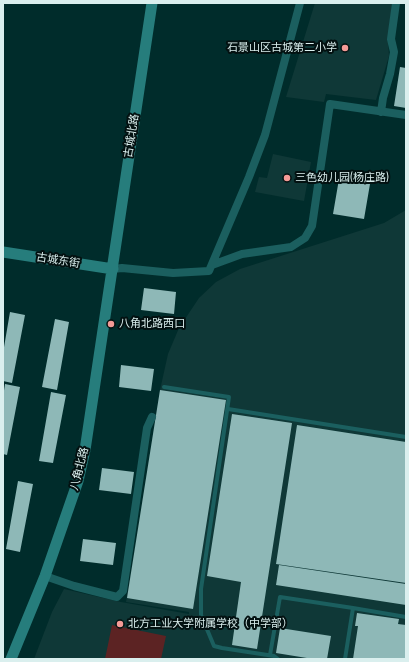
<!DOCTYPE html>
<meta charset="utf-8">
<style>
body{margin:0}
#map{position:relative;width:409px;height:662px;overflow:hidden;background:#002c2b;font-family:"Titillium Web",sans-serif}
canvas{display:block}
.frame{position:absolute;inset:0;border:4px solid #daefee;pointer-events:none}
</style>
<div id="map">
<canvas width="409" height="662"></canvas>
<div class="frame"></div>
</div>
<script>
const ctx = document.querySelector('canvas').getContext('2d');
ctx.lineJoin = 'round';
function paint(path, color) { ctx.fillStyle = color; ctx.fill(path, 'evenodd'); }
function stroke(path, color, width, dash) { ctx.strokeStyle = color; ctx.lineWidth = width; ctx.lineCap = dash ? 'butt' : 'round'; ctx.setLineDash(dash || []); ctx.stroke(path); }
function drawText(font, color, halo, rows, align = 'center') {
  ctx.font = font + ' "Titillium Web","Noto Sans SC",sans-serif'; ctx.lineWidth = 4; ctx.setLineDash([]); ctx.textBaseline = 'middle'; ctx.strokeStyle = halo; ctx.fillStyle = color; for (const [text, x, y, turn = 0] of rows) {
    ctx.save(); ctx.translate(x, y); ctx.rotate((+turn || 0) * Math.PI / 180); ctx.textAlign = isNaN(turn) ? turn : align; if (halo) ctx.strokeText(text, 0, 0); ctx.fillText(text, 0, 0); ctx.restore();
  }
}
const built = new Path2D(`
 M315 3 392 4 388 39 389 56 376 100 326 94 324 102 286 97Z
 M273 154 311 162 304 201 255 192 259 177 267 178Z
 M406 210V659H34L52 612 64 589 121 602 189 614V612L126 602 160 390 168 354 179 328 199 298 216 282 240 269 384 223Z`);
const green = new Path2D(`
 M112 625 166 636 161 659H105Z`);
const building = new Path2D(`
 M400 67 406 68V108L394 106Z
 M339 179 370 184 364 219 333 214Z
 M144 288 176 292 174 314 141 310Z
 M10 312 25 315 12 383 3 381V353Z
 M55 319 69 322 57 390 42 387Z
 M121 365 154 369 151 391 119 387Z
 M5 384 20 387 7 455 3 454V397Z
 M160 390 226 400 193 609 127 598Z
 M51 392 66 395 53 463 39 461Z
 M232 414 292 423 257 649 232 645 241 582 207 576Z
 M297 425 406 442V583L276 564Z
 M102 468 134 472 131 494 99 490Z
 M18 481 33 484 20 552 6 549Z
 M83 539 116 543 113 565 80 561Z
 M279 565 406 584V605L276 585Z
 M357 613 399 619 398 624 406 625V659H353L358 626H355Z
 M280 628 331 636 327 659H313L276 653Z`);
const lane = new Path2D(`
 M164 387 229 397 201 589V615L214 646 222 648 274 656 278 659
 M228 409 406 437
 M270 655 280 597 353 608
 M345 659 353 608 406 617`);
const street = new Path2D(`
 M381 112 383 98 390 74 394 52 391 39 396 3
 M212 265 242 254 291 247 305 238 312 226 330 104 406 115
 M113 269 122 268 173 273 209 271 249 177 265 135 300 3
 M45 576 74 586 117 597 123 591 147 428 152 417`);
const secondary = new Path2D(`
 M3 252 113 269
 M11 659 45 576 78 481 85 450 152 3`);
const markers = [
 [345,48,4,"#f59b97"],
 [287,178,4,"#f59b97"],
 [111,324,4,"#f59b97"],
 [120,624,4,"#f59b97"]
];
const poiNames = [
 ["石景山区古城第二小学",337,48,"right"],
 ["三色幼儿园(杨庄路)",295,178],
 ["八角北路西口",119,324],
 ["北方工业大学附属学校（中学部）",128,624]
];
const streetNames = [
 ["古城北路",132,136,-81],
 ["古城东街",58,261,9],
 ["八角北路",80,469,-76]
];
paint(built, '#0f3837');
paint(green, '#5c2323');
paint(building, '#8eb8b7');
stroke(lane, '#1b5f5f', 4);
stroke(street, '#1b5f5f', 8);
stroke(secondary, '#267d7c', 11);
for (const [x, y, r, color] of markers) { const dot = new Path2D(); dot.arc(x, y, r, 0, 2 * Math.PI); ctx.fillStyle = color; ctx.fill(dot); stroke(dot, '#031111', 1.5); }
drawText('11px', '#daefee', '#031111', poiNames, 'left');
drawText('11px', '#daefee', '#031111', streetNames);
</script>
